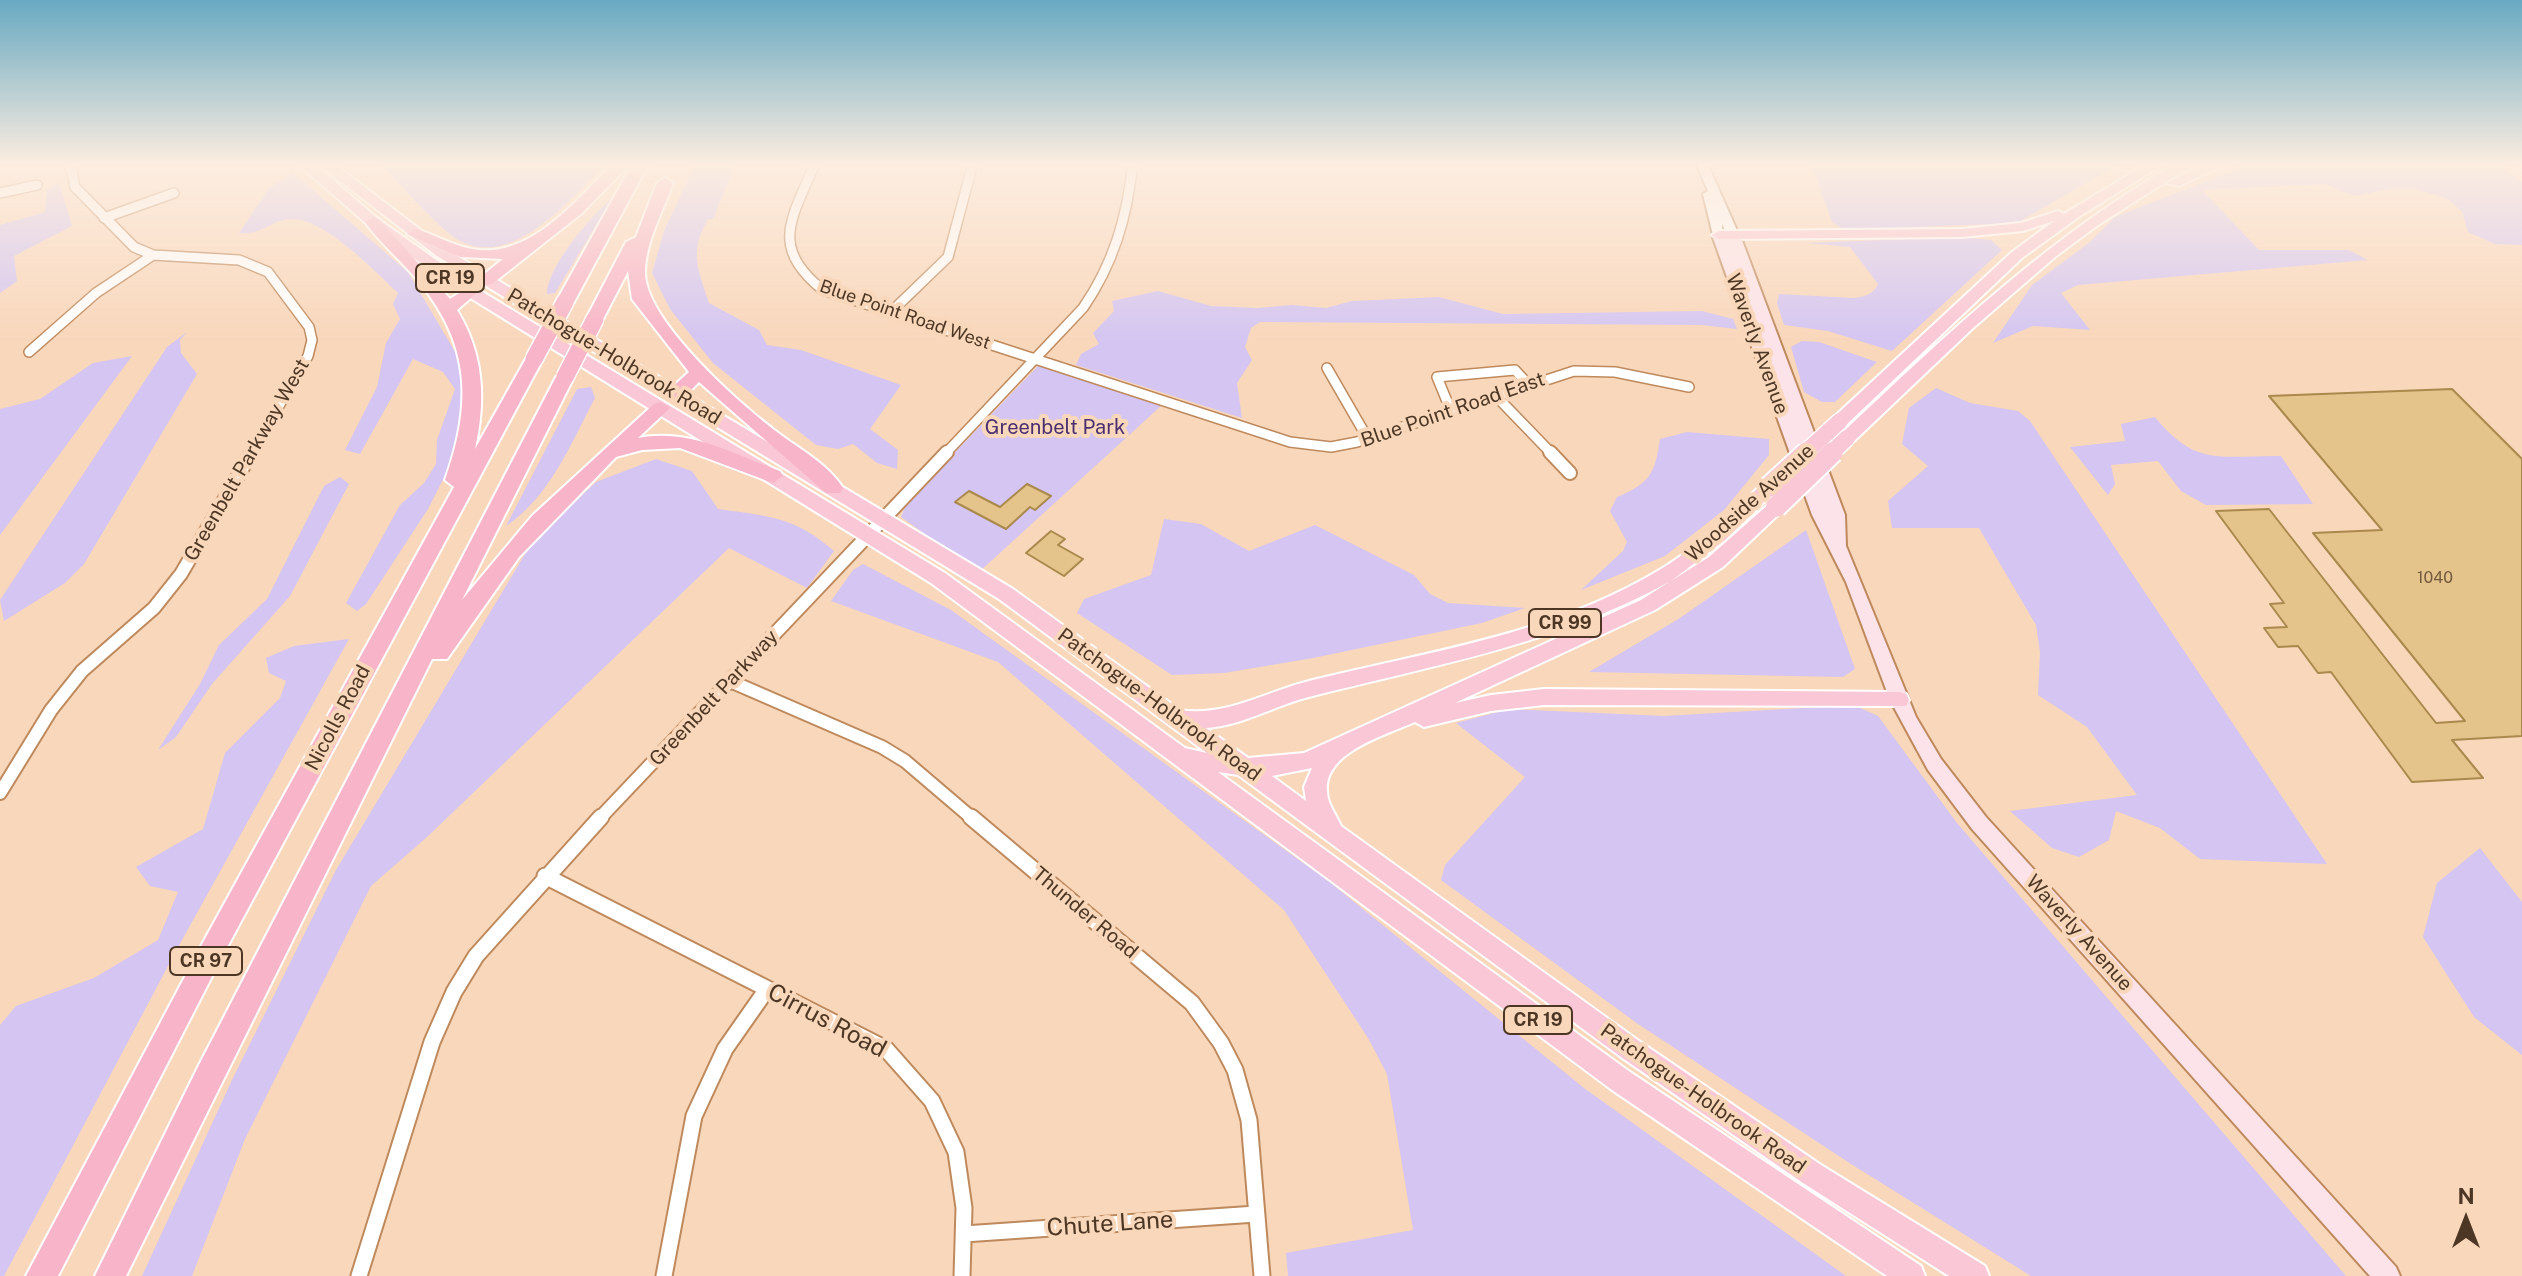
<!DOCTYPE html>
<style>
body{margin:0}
#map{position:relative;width:2522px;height:1276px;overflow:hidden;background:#f9d7bb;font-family:"Public Sans",sans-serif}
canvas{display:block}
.north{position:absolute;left:2426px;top:1180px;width:80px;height:80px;-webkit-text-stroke:6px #f9d7bb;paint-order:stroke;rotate:0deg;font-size:22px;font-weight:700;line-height:32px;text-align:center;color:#4d3724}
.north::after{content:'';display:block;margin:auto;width:28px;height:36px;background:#4d3724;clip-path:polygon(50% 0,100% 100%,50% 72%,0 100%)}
</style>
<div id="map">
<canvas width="2522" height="1276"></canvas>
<div class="north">N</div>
</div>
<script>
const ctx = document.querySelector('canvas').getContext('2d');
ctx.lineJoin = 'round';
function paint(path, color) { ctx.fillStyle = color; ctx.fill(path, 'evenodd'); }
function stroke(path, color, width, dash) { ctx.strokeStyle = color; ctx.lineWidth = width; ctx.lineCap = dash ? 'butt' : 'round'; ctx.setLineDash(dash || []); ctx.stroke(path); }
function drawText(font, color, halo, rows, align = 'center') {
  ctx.font = font + ' "Public Sans",sans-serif'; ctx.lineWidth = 8; ctx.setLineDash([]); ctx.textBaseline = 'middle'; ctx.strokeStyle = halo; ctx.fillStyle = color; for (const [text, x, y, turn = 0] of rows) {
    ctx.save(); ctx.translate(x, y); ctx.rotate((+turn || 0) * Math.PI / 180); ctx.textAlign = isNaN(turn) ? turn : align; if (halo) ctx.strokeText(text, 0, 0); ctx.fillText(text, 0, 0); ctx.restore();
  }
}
const green = new Path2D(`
 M379 163H608C571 197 515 269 460 241 442 232 396 180 379 163Z
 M696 163H736L713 219H708C689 252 698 269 709 303L759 330 767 345 801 350 901 385 870 429 898 450 897 469 877 463 853 444 838 449 816 445 713 363 670 309 652 273 664 231Z
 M1811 163H2121L2017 223 1845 230 1832 222Z
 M2253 163H2500L2522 182V245L2495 244 2468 232 2462 212 2448 199 2415 189 2396 188 2354 196 2325 184 2202 190 2259 250H2349L2368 260 2078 285 2061 293 2090 330 2033 326 1993 343 2032 285 2090 242 2115 217Z
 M293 173 408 272 461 362 463 416 451 464 428 509 366 604 357 611 346 603 400 505 424 483 436 464 437 440 455 389 443 372 413 359 360 454 345 450 377 387 386 343 400 319 393 304 398 293C376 272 323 217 291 219 269 220 265 235 239 233L269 188Z
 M59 182 72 226 14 256 17 281 0 293V225L45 212 47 190Z
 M614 196 555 293 547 294C548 265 592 215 614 196Z
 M1960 237 1991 240 2002 250 1892 351 1828 331 1784 325 1777 303 1779 294 1854 298C1864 297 1874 294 1878 284L1850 247 1806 243Z
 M1158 291 1211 306 1257 308 1292 305 1326 308 1352 301 1439 297 1503 314 1702 311 1733 319 1737 329 1701 325 1260 322 1251 328 1245 347 1252 360 1237 383 1242 418 1076 365 1081 354 1099 344 1093 333 1114 311 1112 301Z
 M187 332 180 340 181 353 197 374 84 564 65 583 4 621 0 600 167 347Z
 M1802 341 1819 342 1877 362 1835 402H1822L1804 392 1791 347Z
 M132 356 0 535V409L40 399 93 363Z
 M1040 364 1161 406 979 572 901 517 907 502Z
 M591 387 595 398C571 443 550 497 506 526L577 389Z
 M1936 388 1970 403 2018 411 2030 421 2327 864 2200 859 2160 828 2116 811 2109 840 2079 857 2052 848 2010 811 2137 795 2087 727 2038 695 2040 652 2036 625 1979 528H1892L1888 501 1928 466 1902 444 1909 408Z
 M2155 417C2196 468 2221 455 2281 456L2313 504 2206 505 2181 491 2158 461 2111 465 2115 484 2108 495 2070 447 2125 441 2121 424Z
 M1687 432 1769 439V455L1724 510 1665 556 1581 590 1623 551 1627 542 1610 511 1617 497C1650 483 1655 474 1660 439Z
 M656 459 692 471 718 509C769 516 795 517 834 551L807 588 729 548 427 837 371 886 245 1139 192 1276H142L232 1080 336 870 531 544 596 482Z
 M340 477 349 484 290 596 212 684 176 737 158 750 200 684 219 645 267 599 324 486Z
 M1164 519 1201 524 1249 551 1315 525 1414 575 1430 594 1448 603 1525 608 1482 623 1313 658 1224 673 1172 675 1077 613 1084 599 1151 575Z
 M1806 530 1855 669 1843 677 1589 672 1680 618Z
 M863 564 951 610 1327 880 1584 1088 1846 1276H1288L1286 1253 1413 1230 1387 1074 1368 1038 1284 910 998 662 831 601 853 570Z
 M349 639 177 949 4 1276H0V1025L16 1006 94 978 158 940 178 892 150 886 136 867 203 829 225 753 280 698 286 681 269 673 266 658 294 646Z
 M1854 705 1878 716 1957 823 2346 1276H2031L1851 1164 1638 1024 1441 880 1445 865 1525 777 1456 723 1509 709 1664 716Z
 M2480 848 2522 902V1055L2474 1017 2423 937 2437 883Z`);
const building = new Path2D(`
 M2452 389 2522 459V736L2452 740 2483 778 2412 782 2331 672 2318 673 2298 646 2278 647 2264 628 2287 627 2270 604 2284 603 2216 511 2269 509 2436 723 2465 721 2313 533 2382 530 2269 396Z
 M1027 484 1051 496 1035 510 1030 507 1006 529 955 502 969 491 1000 507Z
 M1051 531 1065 539 1058 545 1083 559 1064 576 1026 553Z`);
const minorFar2 = new Path2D(`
 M70 163 75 187 134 247 153 255 239 260 268 272 309 327 312 340 308 356 251 454
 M815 163C793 217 768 247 823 290L1290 442 1331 447 1357 442 1574 371 1615 372 1689 387
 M0 193 37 185
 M104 218 174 193
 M891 312 948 257 973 163
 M29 352 96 293 153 255
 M1327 368 1368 439
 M1496 396 1552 454
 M1451 411 1437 377 1515 370 1528 384
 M945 454 1083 308C1114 263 1127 217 1133 163`);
const minorFar1 = new Path2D(`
 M1550 452 1570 473
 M730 681 882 747 905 761 973 819
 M0 793 51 710 82 671 154 608 181 574 252 452
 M599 819 947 452`);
const minor = new Path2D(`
 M971 817 1192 1003 1221 1043 1235 1070 1249 1120 1262 1276
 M545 876 886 1049 932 1101 956 1152 964 1208 962 1276
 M964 1234 1256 1214
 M359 1276 432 1042 454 992 476 956 601 817
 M664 1276 694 1116 725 1049 767 989`);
const tertiary = new Path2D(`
 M1696 163H1707L1739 235 1737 238H1729L1722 224 1723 238H1715L1713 235 1703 194 1708 191Z`);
const secondary = new Path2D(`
 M1719 231 1726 235 1829 516 1726 235 1733 231 1740 235 1845 515 1846 546 1916 717 1941 759 1986 817 2396 1267 2400 1276H2370L1972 829 1928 770 1890 700 1846 582 1812 515 1712 235Z`);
const primary = new Path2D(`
 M297 163H313L378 219 476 288 945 573 1185 748 1207 753 999 599 437 256 317 163H333L447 250 1013 589 1180 710C1226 717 1265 692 1309 681 1426 652 1550 635 1656 572 1696 549 1730 515 1763 483H1775L1778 487 1775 491 1725 540 1671 581 1709 557 1770 503H1782L1785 507 1782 511 1723 567 1655 610 1455 703 1491 695 1544 689 1899 692 1906 694 1909 700 1906 706 1544 705 1491 711 1424 727 1415 722C1386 735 1324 752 1327 791 1327 804 1336 814 1341 826L1639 1041 1821 1165 1985 1266 1989 1276H1949L1803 1183 1621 1057 1238 775 1218 772 1630 1072 1921 1266 1925 1276H1887L1612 1090 931 583 464 294 368 225ZM1669 582 1641 600 1304 753 1248 758 1206 728C1241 726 1272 707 1305 698 1430 666 1555 645 1669 582ZM1312 768 1304 787 1306 801 1272 776Z
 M2148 163H2165L2080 216 2022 258 1846 425 1840 427 1831 421 1834 417 2012 252 2054 221 2023 231 1962 237 1719 239 1712 235 1719 231 1962 229 2021 223 2058 211 2064 214Z
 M2177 163H2195L2098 225 2055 257 1973 328 1853 442H1841L1838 438 1841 434C1947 334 2050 236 2177 163Z
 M2208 163H2228L2179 186 2167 183Z`);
const trunk = new Path2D(`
 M614 163H631L582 213 492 284 486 285 477 280 503 259 460 257 407 234 415 229C437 235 456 248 479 250 534 255 578 198 614 163Z
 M633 163H649L574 302 571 306H559L556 302Z
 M665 178 673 183C663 211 646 241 645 271 643 319 740 404 777 432 799 449 828 464 843 488L840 493H826L699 382 683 398H669V390L689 372 632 299 628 271 601 323 595 324 586 319 626 242 636 237 657 183Z
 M373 217 379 219 450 299 470 286 479 291 457 310C484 354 486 400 475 449L528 355 534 353 543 359 224 953 58 1276H26L206 937 454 487 445 480C472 405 471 345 419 282 402 261 381 244 365 222Z
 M565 371 574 377 462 600 532 516 654 404 661 402 670 408 638 438C690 428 733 454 780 471L783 476 773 483 680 448 642 450 616 457 519 557 447 659H432L126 1276H95L198 1067 556 377Z`);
const primaryBridgeFar1 = new Path2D(`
 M1804 454 1840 421
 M1830 454 1847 438`);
const primaryBridge = new Path2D(`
 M1769 487 1807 452
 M1776 507 1833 452`);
const trunkBridge = new Path2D(`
 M534 359 565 302
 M565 377 595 319`);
const numberNames = [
 ["1040",2435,578]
];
const shields = [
 [450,278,68],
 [1565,623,72],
 [206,961,72],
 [1538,1020,68]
];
const shieldNames = [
 ["CR 19",450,278],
 ["CR 99",1565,623],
 ["CR 97",206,961],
 ["CR 19",1538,1020]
];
const farStreetnames = [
 ["Blue Point Road West",905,315,19]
];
const streetNames = [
 ["Waverly Avenue",1757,344,70],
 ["Patchogue-Holbrook Road",614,357,31],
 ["Blue Point Road East",1453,410,-19],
 ["Greenbelt Parkway West",247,460,-60],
 ["Woodside Avenue",1750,503,-42],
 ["Greenbelt Parkway",714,698,-47],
 ["Patchogue-Holbrook Road",1159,705,36],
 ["Nicolls Road",338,718,-62],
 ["Thunder Road",1085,913,40],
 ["Waverly Avenue",2079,933,48],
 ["Patchogue-Holbrook Road",1703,1099,35]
];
const parkNames = [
 ["Greenbelt Park",1055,428]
];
const nearStreetnames = [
 ["Cirrus Road",827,1021,28],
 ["Chute Lane",1110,1224,-4]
];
paint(green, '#d4c5f2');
paint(building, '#e5c48c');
stroke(building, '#aa894c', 2);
stroke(minorFar2, '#be895c', 12);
stroke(minorFar1, '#be895c', 16);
stroke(minor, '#be895c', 19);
stroke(tertiary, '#be895c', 4);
stroke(secondary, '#be895c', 4);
stroke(primary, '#fff', 4);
stroke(trunk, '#fff', 4);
stroke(minorFar2, '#fff', 9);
stroke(minorFar1, '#fff', 12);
stroke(minor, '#fff', 15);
paint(tertiary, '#fff');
paint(secondary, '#fce3ea');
paint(primary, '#fac7d6');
paint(trunk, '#f8b4c8');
stroke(primaryBridgeFar1, '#fff', 19, []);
stroke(primaryBridge, '#fff', 24, []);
stroke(trunkBridge, '#fff', 20, []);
stroke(primaryBridgeFar1, '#fac7d6', 16);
stroke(primaryBridge, '#fac7d6', 20);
stroke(trunkBridge, '#f8b4c8', 17);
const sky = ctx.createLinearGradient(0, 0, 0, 342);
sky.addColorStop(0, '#68a9c2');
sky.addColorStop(0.48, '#fcede0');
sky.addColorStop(1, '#fcede000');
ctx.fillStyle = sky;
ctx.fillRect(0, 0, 2522, 342);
drawText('16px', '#735a3e', null, numberNames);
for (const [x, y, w] of shields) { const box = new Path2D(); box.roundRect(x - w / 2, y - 14, w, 28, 6); ctx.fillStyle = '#f9d7bb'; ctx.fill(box); stroke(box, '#4d3724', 2); }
drawText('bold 18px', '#4d3724', null, shieldNames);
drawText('18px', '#4d3724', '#f9d7bb', farStreetnames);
drawText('20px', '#4d3724', '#f9d7bb', streetNames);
drawText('20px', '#4a2e70', '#f9d7bb', parkNames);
drawText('24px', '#4d3724', '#f9d7bb', nearStreetnames);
</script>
